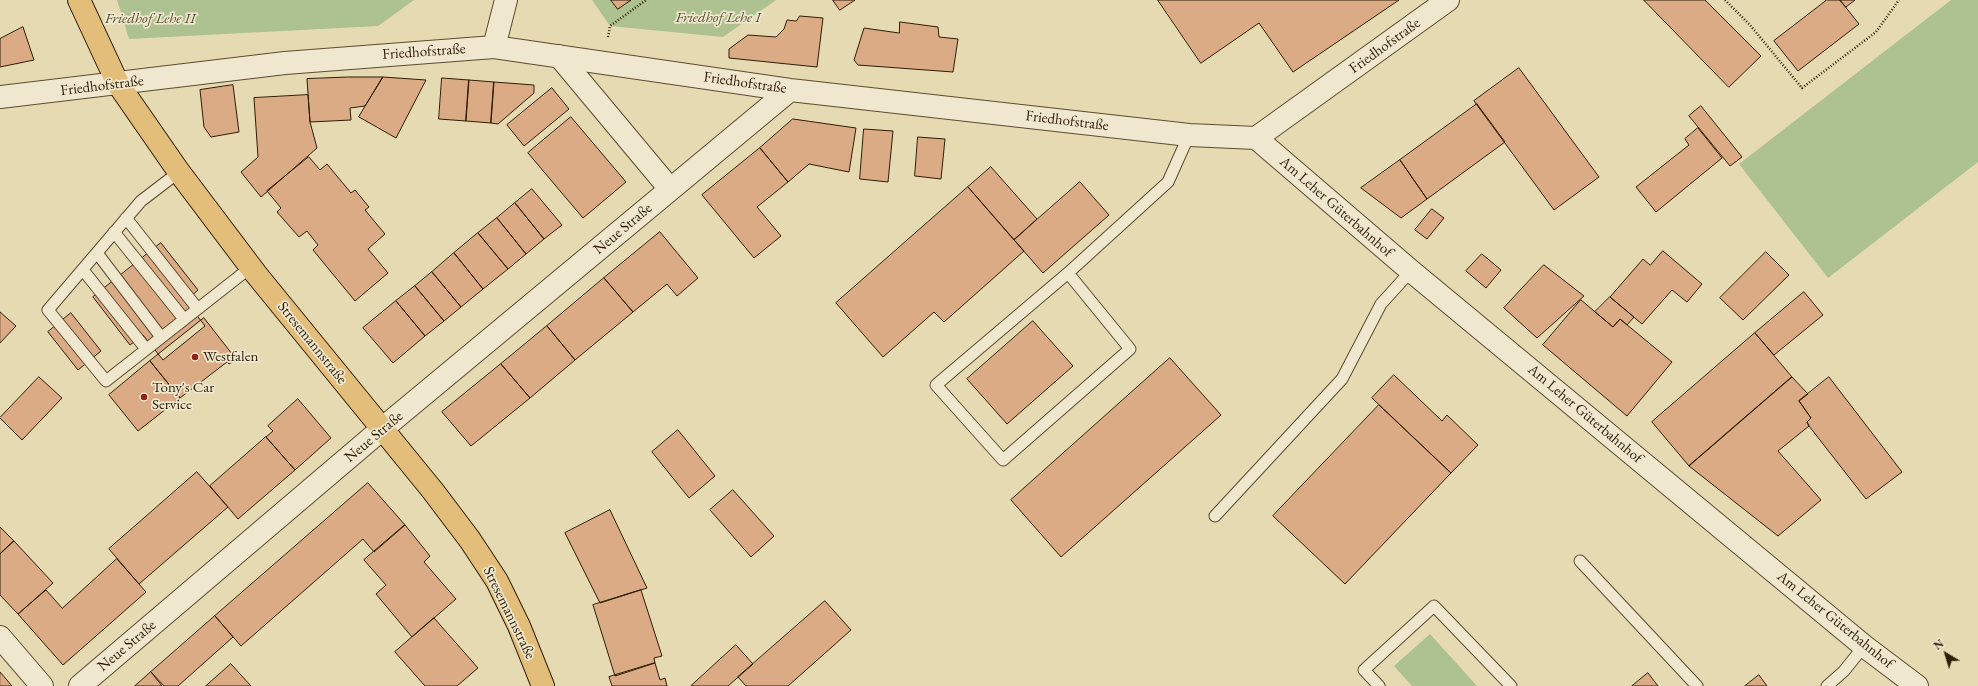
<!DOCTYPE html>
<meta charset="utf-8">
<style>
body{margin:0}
#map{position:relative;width:1978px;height:686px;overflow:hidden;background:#e6dab3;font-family:"EB Garamond",serif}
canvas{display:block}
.north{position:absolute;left:1926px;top:634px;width:40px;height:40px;-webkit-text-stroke:3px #efe7ce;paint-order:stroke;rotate:322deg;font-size:11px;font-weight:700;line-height:16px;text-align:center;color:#2e1c04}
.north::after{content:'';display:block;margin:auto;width:14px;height:18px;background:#2e1c04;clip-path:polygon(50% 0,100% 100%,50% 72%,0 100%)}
</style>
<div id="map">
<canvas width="1978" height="686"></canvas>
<div class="north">N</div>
</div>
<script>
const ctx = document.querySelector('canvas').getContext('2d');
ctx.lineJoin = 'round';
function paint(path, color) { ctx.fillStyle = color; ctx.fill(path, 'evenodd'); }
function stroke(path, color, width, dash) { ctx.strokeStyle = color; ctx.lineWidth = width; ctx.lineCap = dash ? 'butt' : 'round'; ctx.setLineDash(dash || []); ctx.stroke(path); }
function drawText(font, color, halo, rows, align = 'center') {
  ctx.font = font + ' "EB Garamond",serif'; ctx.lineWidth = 3.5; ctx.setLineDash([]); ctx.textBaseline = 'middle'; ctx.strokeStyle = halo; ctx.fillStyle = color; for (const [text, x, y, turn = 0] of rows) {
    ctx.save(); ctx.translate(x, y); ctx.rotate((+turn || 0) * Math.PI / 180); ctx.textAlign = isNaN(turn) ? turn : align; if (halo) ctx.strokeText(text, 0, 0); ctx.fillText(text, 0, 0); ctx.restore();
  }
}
const green = new Path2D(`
 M117 0H414L378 26 129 39Z
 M592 0H776L723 37 610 26Z
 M1951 0H1978V162L1828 278 1739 164Z
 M1430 634 1477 686H1412L1394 666Z`);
const building = new Path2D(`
 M611 0H631L618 9Z
 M833 0H855L840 10Z
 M1158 0H1399L1293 72 1259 23 1201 63Z
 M1644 0H1705L1761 56 1729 87Z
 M1827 0H1840L1859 24 1798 71 1774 41Z
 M1840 0H1855L1846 7Z
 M800 16 823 18 817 67 729 58V49L748 35 776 37 784 29 787 20 796 21Z
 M900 22 938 27 939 37 958 39 953 72 858 65 854 60 864 28 899 33Z
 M23 27 34 60 0 67V39Z
 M1519 68 1599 177 1554 210 1474 101Z
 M348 77H383L365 106 350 108 351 120 310 122 307 79Z
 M383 77 426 80 396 138 359 117Z
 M442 78 469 80 466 121 439 119Z
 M469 80 494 82 491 123 466 121Z
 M494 82 534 85V93L498 124 491 123Z
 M233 85 239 132 211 137 204 127 200 90Z
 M552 88 569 109 524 146 507 125Z
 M308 95 310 122 317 148 261 197 241 172 258 157 254 98Z
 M1477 104 1505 142 1427 199 1400 160Z
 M1701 106 1742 157 1730 166 1689 116Z
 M571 117 626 182 583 218 528 153Z
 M793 119 856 128 849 172 809 164 788 182 760 148Z
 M1698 128 1722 158 1656 212 1636 187 1689 145 1685 139Z
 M864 129 893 131 888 182 860 179Z
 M918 137 945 139 941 179 915 176Z
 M760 148 788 182 757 207 781 236 754 258 702 195Z
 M309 157 320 170 327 164 351 193 355 190 369 207 365 210 385 234 368 249 388 273 355 301 313 250 318 245 307 231 299 237 277 212 281 208 267 191Z
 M1400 160 1427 199 1401 218 1361 188Z
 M991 167 1037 219 1014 240 968 187Z
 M1080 182 1109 215 1043 273 1014 240Z
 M968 187 1024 251 944 322 934 312 883 357 836 303Z
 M532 189 562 225 544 239 515 203Z
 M515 203 544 239 526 254 497 218Z
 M1432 209 1444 218 1427 239 1415 230Z
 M497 218 526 254 508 269 478 233Z
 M660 232 698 278 677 296 667 284 633 312 604 278Z
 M478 233 508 269 483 289 454 253Z
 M161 243 198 290 186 301 205 326 163 360 143 335 130 345 93 297Z
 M1663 251 1702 284 1687 302 1672 290 1642 324 1610 297 1643 259 1650 265Z
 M1766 252 1789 275 1743 320 1720 298Z
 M454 253 483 289 461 307 432 272Z
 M1482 254 1501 270 1486 288 1466 271Z
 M1544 265 1584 296 1537 338 1504 308Z
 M432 272 461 307 444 321 415 286Z
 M604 278 633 312 575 360 547 326Z
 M415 286 444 321 425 336 396 301Z
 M1804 292 1823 315 1774 355 1755 333Z
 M1610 297 1634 317 1627 325 1620 319 1613 327 1595 312Z
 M1581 300 1613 327 1620 319 1672 362 1627 416 1543 345Z
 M396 301 425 336 393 363 363 328Z
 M0 312 16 326 0 343Z
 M71 313 101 351 78 370 48 332Z
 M204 318 236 359 229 364 227 362 180 398 150 361Z
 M1033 321 1073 366 1007 424 967 379Z
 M547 326 575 360 530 398 501 364Z
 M1755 333 1792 377 1689 466 1652 422Z
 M1170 358 1221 415 1061 557 1011 500Z
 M150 361 180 398 138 431 109 395Z
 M501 364 530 398 471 446 442 412Z
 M1394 375 1442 421 1447 415 1478 445 1451 473 1372 398Z
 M39 377 62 398 22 440 0 418Z
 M1792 377 1808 394 1799 401 1811 418 1807 422 1809 426 1778 451 1821 500 1778 536 1689 466Z
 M1829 377 1902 472 1866 499 1809 426 1807 422 1811 418 1799 401Z
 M298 399 331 438 295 470 266 437 273 431 268 426Z
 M1379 405 1451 473 1345 584 1273 516Z
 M678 430 715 476 689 498 652 452Z
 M266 437 295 470 238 519 210 486Z
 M197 472 228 507 139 584 109 549Z
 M368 483 405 525 374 552 363 539 241 646 215 616Z
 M733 490 774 536 751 557 710 510Z
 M610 510 647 588 600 603 565 533Z
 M405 525 430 556 424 562 456 599 412 637 376 594 386 585 364 560Z
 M0 527 14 541 0 554Z
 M14 541 53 583 18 614 0 595V554Z
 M117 559 146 592 63 665 18 614 46 590 62 608Z
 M641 590 662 656 654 658 655 663 615 676 593 605Z
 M825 601 851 630 788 686H746L738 677Z
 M215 616 233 637 178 686H164L151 672Z
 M434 618 478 668 457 686H425L395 652Z
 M736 645 753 664 728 686H691Z
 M655 663 660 680 665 678 667 686H612L609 677Z
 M231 664 251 686H206Z
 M0 672 12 686H0Z
 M151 672 162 686H135Z
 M1648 673 1658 686H1632Z
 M1759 675 1767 686H1745Z`);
const path = new Path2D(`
 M1725 0 1750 25 1802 88 1876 32 1899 0
 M608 37 610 26 646 0`);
const lane = new Path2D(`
 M179 172 141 201 48 310 106 381 251 267
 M126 218 197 308
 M114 232 184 319
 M97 253 161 337
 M83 270 146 349
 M1068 273 1130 349 1003 460 936 385 1068 273 1168 182 1189 135
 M1215 516 1342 379 1381 304 1411 271
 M1580 561 1697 686
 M1379 686 1364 670 1434 606 1511 686
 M1827 686 1844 671 1864 646`);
const street = new Path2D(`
 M494 47 506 0
 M559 56 670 189
 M0 97 285 63 494 47 790 90 1189 135 1256 138 1448 0
 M1256 138 1411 271 1864 646 1917 686
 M0 637 42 686
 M80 686 382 429 790 90`);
const primary = new Path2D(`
 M79 0 118 84 179 172 256 274 433 491 470 540 497 581 519 626 543 686`);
const markers = [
 [195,357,4,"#8f2418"],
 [144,397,4,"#8f2418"]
];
const parkNames = [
 ["Friedhof Lehe I",718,18],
 ["Friedhof Lehe II",150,19]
];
const streetNames = [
 ["Friedhofstraße",1385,46,-36],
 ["Friedhofstraße",424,52,-4],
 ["Friedhofstraße",745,83,8],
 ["Friedhofstraße",102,86,-7],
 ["Friedhofstraße",1067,121,7],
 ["Am Leher Güterbahnhof",1336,207,41],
 ["Neue Straße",623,229,-40],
 ["Stresemannstraße",312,343,51],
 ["Am Leher Güterbahnhof",1585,414,40],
 ["Neue Straße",374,437,-40],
 ["Stresemannstraße",509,613,64],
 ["Am Leher Güterbahnhof",1835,620,39],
 ["Neue Straße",127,646,-40]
];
const poiNames = [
 ["Westfalen",203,357],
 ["Tony's Car",152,388],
 ["Service",152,405]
];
paint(green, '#aec191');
paint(building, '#dbab86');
stroke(building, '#2e1c04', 1);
stroke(lane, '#5c4c30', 13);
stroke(street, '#5c4c30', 24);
stroke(primary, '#2e1c04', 24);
stroke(path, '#2e1c04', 2.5, [1, 2]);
stroke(lane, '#efe7ce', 11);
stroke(street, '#efe7ce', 22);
stroke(primary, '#e3bd7a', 22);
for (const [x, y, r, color] of markers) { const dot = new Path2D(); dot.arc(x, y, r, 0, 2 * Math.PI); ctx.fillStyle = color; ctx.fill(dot); stroke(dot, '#efe7ce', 1.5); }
drawText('italic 15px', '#544e2e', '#efe7ce', parkNames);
drawText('15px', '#2e1c04', '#efe7ce', streetNames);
drawText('15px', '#2e1c04', '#efe7ce', poiNames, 'left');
</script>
